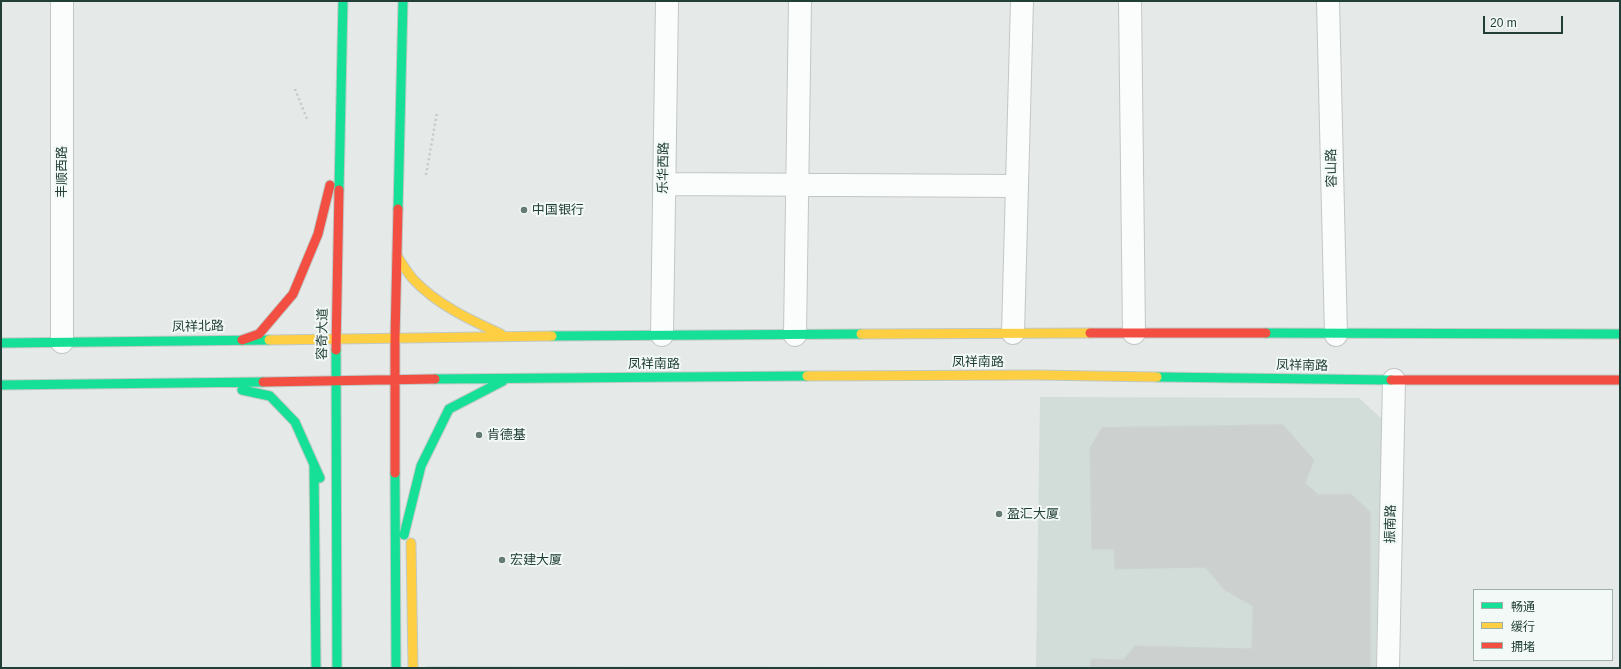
<!DOCTYPE html>
<meta charset="utf-8">
<style>
body{margin:0}
#map{position:relative;width:1621px;height:669px;overflow:hidden;background:#e5eae8;font-family:Helvetica,"Noto Sans SC",sans-serif}
canvas{display:block}
.frame{position:absolute;inset:0;border:2px solid #213f36;pointer-events:none}
.legend{position:absolute;left:1473px;top:589px;width:140px;height:72px;box-sizing:border-box;background:#f3f9f6;border:1px solid #9fafa9;margin:0;padding:5px 7px;list-style:none;font-size:12px;color:#213f36}
.legend li{display:flex;align-items:center;gap:8px;height:20px}
.legend b{width:20px;border:1px solid #9fafa9}
.scale{position:absolute;left:1483px;top:16px;width:80px;height:18px;box-sizing:border-box;border:2px solid #213f36;border-top:0;padding-left:5px;font-size:12px;line-height:14px;white-space:nowrap;color:#213f36;-webkit-text-stroke:3px #f3f9f6;paint-order:stroke}
</style>
<div id="map">
<canvas width="1621" height="669"></canvas>
<div class="frame"></div>
<ul class="legend">
<li><b style="height:5px;background:#16e098"></b>畅通</li>
<li><b style="height:5px;background:#ffcf43"></b>缓行</li>
<li><b style="height:5px;background:#f24e42"></b>拥堵</li>
</ul>
<div class="scale">20 m</div>
</div>
<script>
const ctx = document.querySelector('canvas').getContext('2d');
ctx.lineJoin = 'round';
function paint(path, color) { ctx.fillStyle = color; ctx.fill(path, 'evenodd'); }
function stroke(path, color, width, dash) { ctx.strokeStyle = color; ctx.lineWidth = width; ctx.lineCap = dash ? 'butt' : 'round'; ctx.setLineDash(dash || []); ctx.stroke(path); }
function drawText(font, color, halo, rows, align = 'center') {
  ctx.font = font + ' Helvetica,"Noto Sans SC",sans-serif'; ctx.lineWidth = 4; ctx.setLineDash([]); ctx.textBaseline = 'middle'; ctx.strokeStyle = halo; ctx.fillStyle = color; for (const [text, x, y, turn = 0] of rows) {
    ctx.save(); ctx.translate(x, y); ctx.rotate((+turn || 0) * Math.PI / 180); ctx.textAlign = isNaN(turn) ? turn : align; if (halo) ctx.strokeText(text, 0, 0); ctx.fillText(text, 0, 0); ctx.restore();
  }
}
const built = new Path2D(`
 M1040 397 1359 398 1382 419 1376 668H1036Z
 M426 666 935 667V668H426Z`);
const building = new Path2D(`
 M1283 425 1314 460 1305 483 1318 495 1351 494 1370 512V668H1090L1091 659 1123 660 1135 646 1252 649 1253 606 1225 590 1205 567 1115 569 1114 549H1092L1090 448 1102 428Z`);
const path = new Path2D(`
 M295 89 307 119
 M426 175 437 113`);
const street = new Path2D(`
 M62 1V342
 M1130 1 1134 333
 M1328 1 1336 335
 M664 184 1017 186
 M1013 333 1022 1
 M662 335 667 1
 M795 335 800 1
 M1388 668 1394 380`);
const fast = new Path2D(`
 M339 190 343 1
 M398 209 403 1
 M1266 333 1620 334
 M552 336 861 334
 M1 343 269 340
 M336 350 337 668
 M1157 377 1391 380
 M435 379 807 376
 M1 385 263 382
 M242 390 270 396 295 422 320 478
 M314 465 316 668
 M395 473 396 668
 M404 535 421 466 449 409 503 381`);
const slow = new Path2D(`
 M397 256C402 264 407 272 413 279 436 304 470 320 501 334
 M861 334 1090 333
 M269 340 552 336
 M807 376 1037 375 1157 377
 M411 543 413 668`);
const jam = new Path2D(`
 M1090 333H1266
 M242 340 259 334 293 294 318 234 330 185
 M336 350 339 190
 M1391 380H1620
 M263 382 435 379
 M395 473V338L398 209`);
const markers = [
 [524,210,4,"#667b74"],
 [479,435,4,"#667b74"],
 [999,514,4,"#667b74"],
 [502,560,4,"#667b74"]
];
const streetNames = [
 ["乐华西路",664,168,-89],
 ["容山路",1332,168,-91],
 ["丰顺西路",62,172,-90],
 ["凤祥北路",198,327,-1],
 ["容奇大道",323,334,-89],
 ["凤祥南路",978,362],
 ["凤祥南路",654,364],
 ["凤祥南路",1302,366,1],
 ["振南路",1391,524,-89]
];
const poiNames = [
 ["中国银行",532,210],
 ["肯德基",487,435],
 ["盈汇大厦",1007,514],
 ["宏建大厦",510,560]
];
paint(built, '#d2dcd8');
paint(building, '#ccd1cf');
stroke(building, '#cdd3d1', 1);
stroke(street, '#c2c7c5', 24);
stroke(fast, '#c0c8c5', 11);
stroke(slow, '#c0c8c5', 11);
stroke(jam, '#c0c8c5', 11);
stroke(path, '#c1cac6', 2.5, [2, 3]);
stroke(street, '#fbfcfc', 22);
stroke(fast, '#16e098', 9);
stroke(slow, '#ffcf43', 9);
stroke(jam, '#f24e42', 9);
for (const [x, y, r, color] of markers) { const dot = new Path2D(); dot.arc(x, y, r, 0, 2 * Math.PI); ctx.fillStyle = color; ctx.fill(dot); stroke(dot, '#f3f9f6', 1.5); }
drawText('13px', '#213f36', '#f3f9f6', streetNames);
drawText('13px', '#213f36', '#f3f9f6', poiNames, 'left');
</script>
